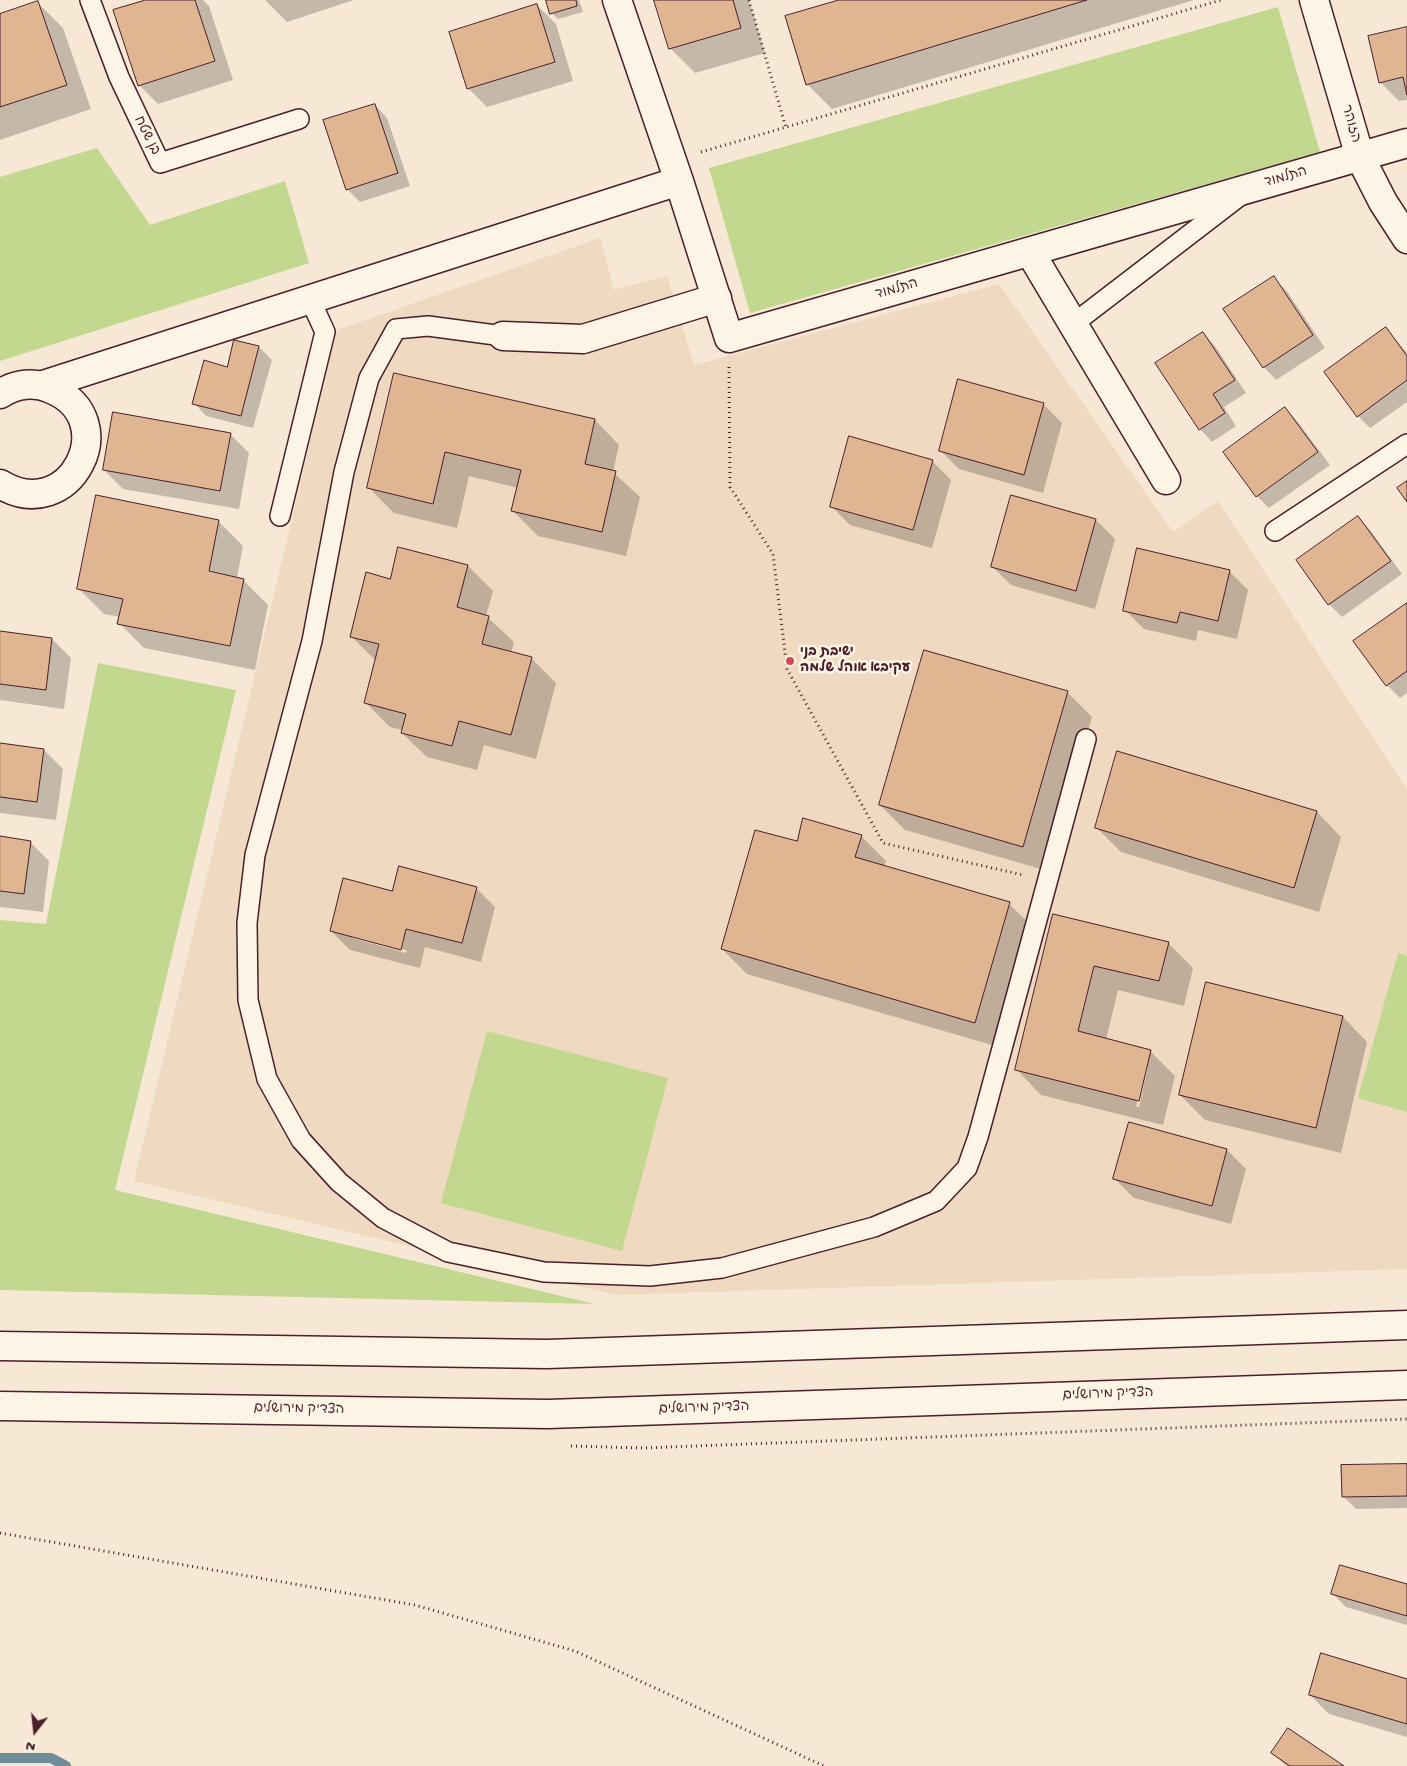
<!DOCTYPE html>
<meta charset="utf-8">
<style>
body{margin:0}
#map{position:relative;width:1407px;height:1766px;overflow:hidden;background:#f6e8d4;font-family:"Gochi Hand",sans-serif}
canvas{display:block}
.north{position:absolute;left:10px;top:1706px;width:50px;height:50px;-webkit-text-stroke:4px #fcf5e5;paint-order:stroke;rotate:196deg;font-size:14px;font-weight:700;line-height:20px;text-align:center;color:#4a1f2b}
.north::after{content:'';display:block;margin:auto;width:18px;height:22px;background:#4a1f2b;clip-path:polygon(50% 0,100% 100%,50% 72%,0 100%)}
</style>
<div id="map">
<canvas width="1407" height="1766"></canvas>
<div class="north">N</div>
</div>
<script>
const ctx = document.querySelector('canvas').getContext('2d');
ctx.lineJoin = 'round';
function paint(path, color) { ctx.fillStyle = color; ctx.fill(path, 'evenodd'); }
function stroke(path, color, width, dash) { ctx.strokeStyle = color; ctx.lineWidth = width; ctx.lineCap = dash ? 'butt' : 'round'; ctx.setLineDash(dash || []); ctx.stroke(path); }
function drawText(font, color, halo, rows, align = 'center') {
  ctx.font = font + ' "Gochi Hand","Playpen Sans Hebrew",sans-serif'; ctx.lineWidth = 5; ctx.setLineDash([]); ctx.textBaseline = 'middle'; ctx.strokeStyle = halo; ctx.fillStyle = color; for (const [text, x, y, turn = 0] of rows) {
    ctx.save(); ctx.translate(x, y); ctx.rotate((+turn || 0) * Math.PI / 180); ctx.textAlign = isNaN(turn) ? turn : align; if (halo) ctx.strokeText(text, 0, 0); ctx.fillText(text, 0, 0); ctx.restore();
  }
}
const built = new Path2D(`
 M600 238 614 290 667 276 694 365 999 284 1173 532 1218 501 1407 789V1269L616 1295 134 1181 337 330Z`);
const green = new Path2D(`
 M1278 7 1320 152 750 313 709 168Z
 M97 148 150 225 285 181 309 263 0 361V177Z
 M98 663 236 690 115 1190 595 1304 0 1290V920L46 924Z
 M1398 953 1407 956V1112L1358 1098Z
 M487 1031 668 1078 622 1251 441 1203Z`);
const shadow = new Path2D(`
 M150 0H203L209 6 233 80 158 104 139 85Z
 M265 0H354L287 22Z
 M548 0H579L583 12 558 19 552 13Z
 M656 0H749L765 53 695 73 670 48Z
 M844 0H1194L832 109 807 84Z
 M38 3 63 28 91 109 0 140V15Z
 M537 5 556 24 573 81 487 107 468 88Z
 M1407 29V100L1399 101 1380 82Z
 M375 105 387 118 410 186 360 202 347 189Z
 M1273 278 1286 290 1325 348 1276 380 1264 367Z
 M1386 328 1407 353V402L1370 428 1358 416Z
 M1203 333 1215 346 1246 393 1224 407 1236 426 1212 442 1200 429Z
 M235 341 259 347 272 360 253 428 206 416 194 403 228 368Z
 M395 374 595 420 619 445 613 472 640 497 626 556 538 536 513 511 518 488 469 476 457 528 394 513 369 488Z
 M1043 404 1062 423 1043 493 959 469 940 450Z
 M1285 408 1297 421 1330 465 1269 508 1257 496Z
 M230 434 249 453 239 509 123 489 104 470Z
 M932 461 951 480 932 548 850 525 831 506Z
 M1358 517 1370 530 1402 574 1342 617 1329 604Z
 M1096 520 1115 539 1095 609 1011 585 992 566Z
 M218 521 243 546 237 578 243 580 268 605 255 670 144 648 119 623 120 617 104 614 79 589Z
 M399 548 468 566 493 591 486 616 514 642 511 653 531 658 556 683 536 759 484 745 477 770 427 757 402 733 403 730 390 727 365 702 376 661 351 636 391 580Z
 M1229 571 1248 590 1237 639 1198 630 1196 641 1144 629 1125 610Z
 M1407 604V693L1400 698 1387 685 1355 642Z
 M0 632 52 639 71 658 64 709 0 700Z
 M1067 692 1092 717 1048 871 905 830 880 805Z
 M0 744 44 750 63 769 56 820 0 813Z
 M1317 812 1341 837 1319 912 1121 852 1096 827Z
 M861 836 886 861 884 867 1009 904 1034 928 999 1047 747 974 722 949 797 843Z
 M0 838 30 842 49 861 43 912 0 907Z
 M476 888 495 907 481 962 425 947 420 968 350 950 331 931 393 893ZM352 936 407 950 406 953 352 938Z
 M1054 915 1168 943 1193 968 1184 1006 1118 990 1106 1040 1150 1051 1175 1076 1163 1125 1041 1095 1017 1070ZM1146 1067H1148L1139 1107H1136Z
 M1343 1017 1367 1042 1341 1153 1205 1120 1180 1095Z
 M1227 1150 1246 1169 1231 1224 1134 1198 1115 1179Z
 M1407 1466V1508L1356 1509 1343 1496Z
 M1407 1586V1625L1346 1607 1333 1594Z
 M1407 1680V1737L1329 1714 1310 1695Z
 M1272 1753 1342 1766H1286Z`);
const stream = new Path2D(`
 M0 1758H51L66 1766`);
const building = new Path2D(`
 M146 0H195L215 61 138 86 113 10Z
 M546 0H576L577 6 550 14Z
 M654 0H733L741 28 669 49Z
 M839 0H1087L806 85 785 16Z
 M38 1 67 85 0 107V14Z
 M537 4 555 62 467 89 449 32Z
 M1407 27V95L1403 77 1379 83 1368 36Z
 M375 104 398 173 346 190 323 120Z
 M1274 276 1313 335 1263 368 1223 309Z
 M1386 327 1407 356V380L1357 417 1324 372Z
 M1203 332 1235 380 1213 394 1225 413 1199 430 1155 363Z
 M234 340 259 346 241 416 192 404 204 360 227 367Z
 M394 373 595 419 585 464 616 471 602 532 511 511 521 470 445 452 433 504 367 488Z
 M958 379 1044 403 1024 475 939 451Z
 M1285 407 1318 452 1256 497 1223 452Z
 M113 412 231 433 220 491 103 470Z
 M849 436 933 460 913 530 830 507Z
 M1407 481V502L1397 488Z
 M96 495 219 520 209 571 244 579 230 646 117 624 123 599 77 589Z
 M1011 495 1096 519 1076 591 991 567Z
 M1358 516 1391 561 1328 605 1296 560Z
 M398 547 468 565 457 607 489 616 482 644 532 657 511 735 459 721 452 746 401 733 406 714 364 703 379 644 350 637 366 572 390 579Z
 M1137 548 1230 570 1218 621 1180 612 1177 623 1123 611Z
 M1407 603V671L1386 686 1353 641Z
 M0 631 52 638 46 690 0 684Z
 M924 650 1068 691 1023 847 879 805Z
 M0 743 44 749 37 802 0 797Z
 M1117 751 1317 811 1294 888 1095 828Z
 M803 818 862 835 855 857 1010 902 975 1023 721 949 755 830 797 841Z
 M0 836 31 841 24 894 0 891Z
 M399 866 477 887 462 943 406 929 401 950 330 931 343 878 392 891Z
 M1053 914 1169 942 1159 981 1094 966 1078 1031 1151 1050 1139 1101 1015 1070Z
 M1206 982 1343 1016 1316 1128 1179 1095Z
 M1129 1122 1227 1149 1212 1206 1113 1179Z
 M1407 1464V1496L1342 1497 1341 1465Z
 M1340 1565 1407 1584V1616L1331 1594Z
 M1321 1653 1407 1679V1724L1309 1695Z
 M1288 1728 1344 1766H1290L1271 1753Z`);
const path = new Path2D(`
 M749 0 786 128
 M701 152 1221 0
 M729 367 730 487 773 554 787 669 883 843 1023 875
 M571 1446 642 1448 1407 1419
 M0 1533 415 1605 575 1651 824 1766`);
const service = new Path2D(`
 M90 0 119 77 160 163 299 119
 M1073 324 1241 195
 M503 336 428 326 396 329 369 378 344 472 312 641 255 855 247 923 248 1000 267 1079 301 1140 339 1182 383 1218 448 1252 544 1272 650 1276 722 1268 874 1227 936 1201 967 1168 978 1137 1086 739
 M280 516 325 332 310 299
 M1275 531 1407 444`);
const minor = new Path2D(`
 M617 0 679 181 729 338 1407 143
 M1314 0 1360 157 1383 202 1407 239
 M1030 252 1166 480
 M503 336 583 339 717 298
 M43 385 679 181
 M0 394C15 384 35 381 51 389 125 419 70 527 0 484`);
const primary = new Path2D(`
 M0 1346 547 1354 1407 1325
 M0 1406 548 1414 1407 1385`);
const markers = [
 [790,661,5,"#d1495b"]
];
const streetNames = [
 ["הזוהר",1350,124,74],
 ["בן שטח",146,136,63],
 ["התלמוד",1286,178,-16],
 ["התלמוד",897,290,-16],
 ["הצדיק מירושלים",1108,1395,-2],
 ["הצדיק מירושלים",704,1409,-2],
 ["הצדיק מירושלים",299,1410,1]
];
const poiNames = [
 ["ישיבת בני",800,653],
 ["עקיבא אוהל שלמה",800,669]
];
paint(built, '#efd9c0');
paint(green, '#c1d88e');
paint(shadow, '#0003');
stroke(stream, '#6f8d99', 10);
paint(building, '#e0b591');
stroke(building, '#4a1f2b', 1);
stroke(service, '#4a1f2b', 22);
stroke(minor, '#4a1f2b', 31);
stroke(primary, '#4a1f2b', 31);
stroke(path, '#4a1f2b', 3, [1, 4]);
stroke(service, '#fcf5e5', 19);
stroke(minor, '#fcf5e5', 28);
stroke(primary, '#fcf5e5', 28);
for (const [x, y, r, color] of markers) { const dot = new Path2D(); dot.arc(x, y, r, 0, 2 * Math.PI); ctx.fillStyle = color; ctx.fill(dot); stroke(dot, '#fcf5e5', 2); }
drawText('14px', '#4a1f2b', '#fcf5e5', streetNames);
drawText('bold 14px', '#4a1f2b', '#fcf5e5', poiNames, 'left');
</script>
